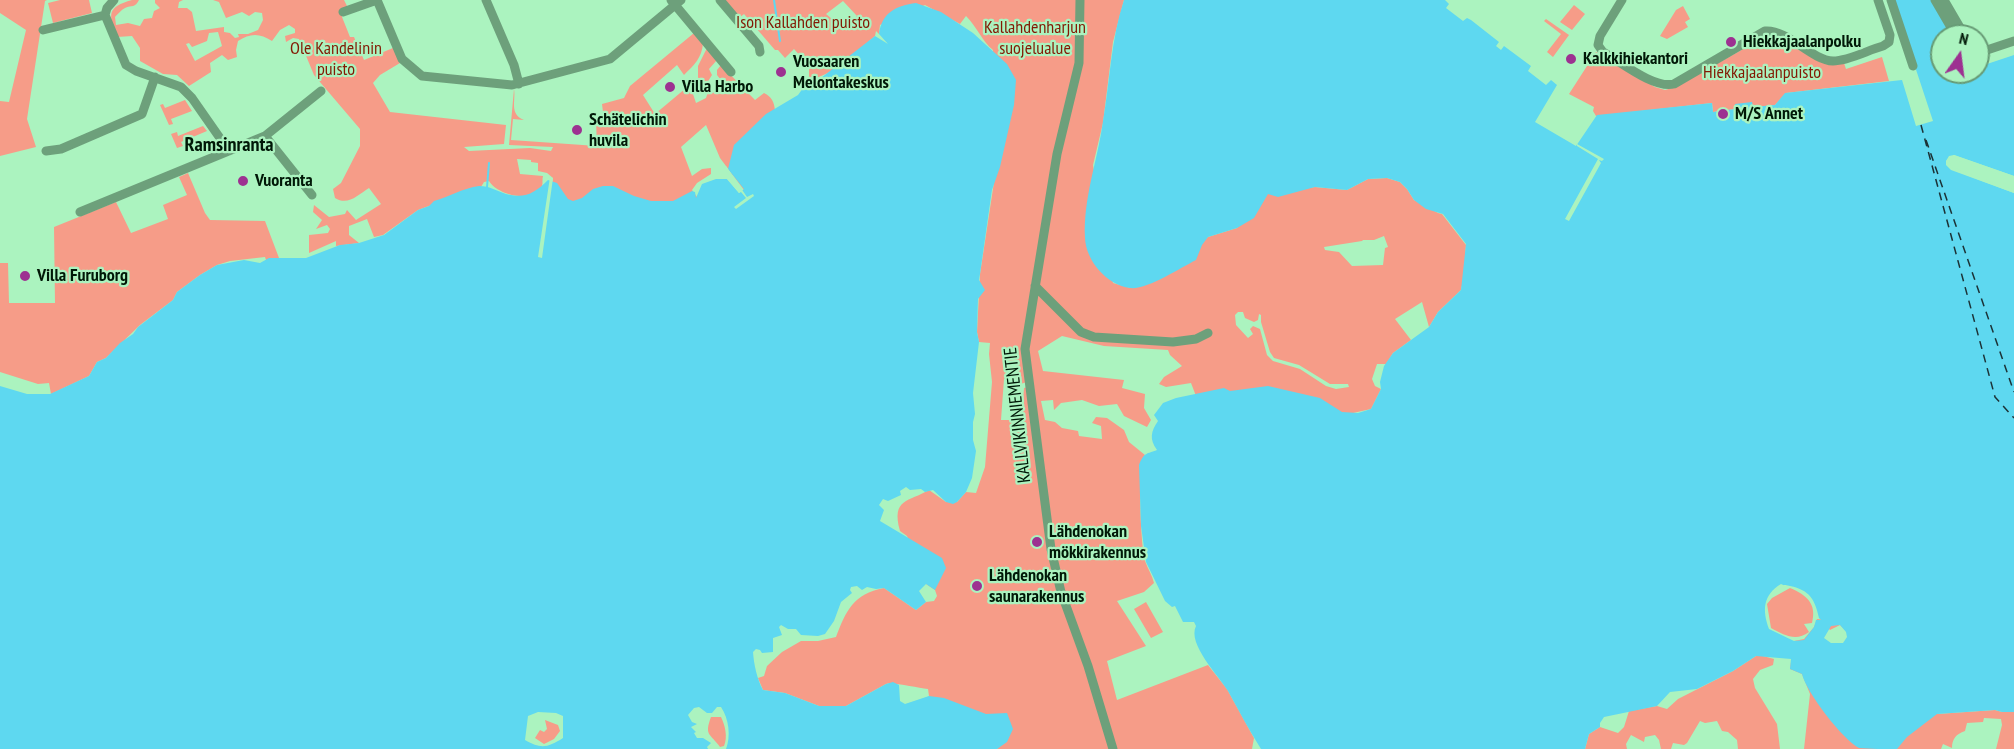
<!DOCTYPE html>
<meta charset="utf-8">
<style>
body{margin:0}
#map{position:relative;width:2014px;height:749px;overflow:hidden;background:#abf3bf;font-family:"PT Sans Narrow",sans-serif}
canvas{display:block}
.north{position:absolute;left:1930px;top:24px;width:60px;height:60px;box-sizing:border-box;background:#abf3bf;border:2px solid #679b75;border-radius:50%;rotate:14deg;font-size:16px;font-weight:700;line-height:24px;text-align:center;color:#001807}
.north::after{content:'';display:block;margin:auto;width:21px;height:27px;background:#9d3191;clip-path:polygon(50% 0,100% 100%,50% 72%,0 100%)}
</style>
<div id="map">
<canvas width="2014" height="749"></canvas>
<div class="north">N</div>
</div>
<script>
const ctx = document.querySelector('canvas').getContext('2d');
ctx.lineJoin = 'round';
function paint(path, color) { ctx.fillStyle = color; ctx.fill(path, 'evenodd'); }
function stroke(path, color, width, dash) { ctx.strokeStyle = color; ctx.lineWidth = width; ctx.lineCap = dash ? 'butt' : 'round'; ctx.setLineDash(dash || []); ctx.stroke(path); }
function drawText(font, color, halo, rows, align = 'center') {
  ctx.font = font + ' "PT Sans Narrow",sans-serif'; ctx.lineWidth = 4.5; ctx.setLineDash([]); ctx.textBaseline = 'middle'; ctx.strokeStyle = halo; ctx.fillStyle = color; for (const [text, x, y, turn = 0] of rows) {
    ctx.save(); ctx.translate(x, y); ctx.rotate((+turn || 0) * Math.PI / 180); ctx.textAlign = isNaN(turn) ? turn : align; if (halo) ctx.strokeText(text, 0, 0); ctx.fillText(text, 0, 0); ctx.restore();
  }
}
const green = new Path2D(`
 M0 0H47L45 1 27 119 36 147 0 156V101L9 102 26 30 0 13Z
 M60 0H89L92 13 53 23 48 3Z
 M132 0H139C135 8 132 5 125 8 121 10 118 14 115 17L116 25 128 23 140 26 144 19 152 18 154 11 160 8 155 3V0H183L179 2 178 8H187L192 12 196 31 224 27V32L230 33 235 38 239 37 238 34H248L258 30 263 20 262 13 255 12 249 16 242 12 226 18 219 2 213 0H344L347 6 342 17 350 37H354L364 60 393 48 400 63 380 75 373 83 390 112 506 125 504 144 464 147 469 151 530 148 551 151 553 147 509 145 514 89C516 101 509 114 524 120L513 119 511 140 597 146 596 121 604 120 602 104 624 98 630 86 694 33 703 43C702 58 694 65 684 75L677 65 643 95 655 114 698 78V66L707 48 717 60 709 69 712 75 705 86 706 89 702 92 699 90 693 94 696 103 706 98 708 92 713 93 723 83 717 75V70L721 65 755 100 764 93C772 97 774 102 775 110L744 190 720 158 706 125 681 147 692 176 702 169 711 168V174L697 183 692 190 707 211H548L553 178 547 173 538 171V163L531 162V160L517 159 520 174 543 176C542 179 543 183 542 186 533 204 497 195 489 181L484 182 481 187 418 210 383 235 374 237 367 219 349 226V235L359 243 336 246V241L309 253V235L328 233 330 229 327 225 316 229 322 220 313 212 314 205 329 217 345 214 347 210 356 220 381 204 369 188C358 195 348 206 335 198L333 189 341 183 360 146V129L314 75 299 39 293 38 286 42 285 36 295 33V29L289 25 280 30 272 41C260 33 250 33 238 41L236 50 237 57 228 60 222 55 210 63 211 72 189 86 177 75 163 74 140 61V48L132 36 117 37C108 14 107 7 132 0ZM218 32 222 46 195 61 186 44 189 43 192 47 207 41 209 33Z
 M724 0H1124L1113 42 1103 123 1093 165 1113 283 1131 288 1208 237 1237 228 1268 193 1315 187 1347 190 1368 179 1387 178 1400 182 1407 189 1414 200 1438 213 1442 214 1466 245 1464 276 1461 290 1438 312 1429 327 1422 302 1395 319 1411 340 1393 353 1386 364H1377L1372 379 1375 386 1381 389 1371 409 1353 413 1343 418 1196 396 1191 383 1166 387 1159 384 1164 377 1182 366 1170 355 1168 350 1104 346 1062 336 1038 351 1043 371 1124 380 1122 388 1145 394 1144 408 1151 420 1147 427 1124 416 1117 404 1099 406 1082 400 1061 403 1054 410 1053 400 1041 401 1045 420 1055 422 1062 428 1078 431 1079 436 1102 439 1101 426 1092 423 1096 417 1107 418 1124 430 1129 442 1145 455C1137 464 1141 547 1145 561 1148 569 1152 575 1154 583L1144 592 1117 601 1146 646 1107 661 1117 700 1208 665 1227 689 1254 738 1252 749H997L998 747 925 703 929 696 928 689C917 688 894 682 886 684L846 706H819L785 693 763 690 758 678 764 676 767 666 782 652 801 641H818L836 637C846 611 853 594 884 588L916 610 926 602 934 601 937 596 935 590 926 584 907 536 900 531C891 498 909 502 929 490L946 502H957L966 492 976 493 985 467 992 382 989 354 990 343 979 342 977 332 980 274 994 182 993 50C982 41 977 27 966 16L960 24 925 5 880 25 879 34 876 31 875 36C857 51 834 75 809 80V69L803 55 801 57 794 49 785 58 778 50H775L744 14 739 18ZM843 1 857 16 843 28 826 14ZM1384 236 1388 247 1385 248 1383 265 1352 266 1339 252 1325 250 1324 247 1362 241 1363 240H1374ZM1238 312H1243L1245 318 1254 322 1258 320 1259 314 1261 315V322L1270 352 1274 358 1299 365 1330 384H1348L1349 387 1336 389 1326 386 1300 369 1273 361 1267 355 1260 329 1253 326 1250 329 1253 334 1248 338 1236 325 1235 315ZM1004 379H1016L1017 385 1027 382 1028 387 1024 388 1023 403 1016 404V415H1012V420H1001Z
 M1574 5 1585 14 1572 30 1560 22Z
 M1683 6 1690 19 1685 22 1688 27 1667 39 1660 36 1676 10Z
 M1546 19 1569 35 1553 57 1547 52 1561 34 1544 21Z
 M1768 35 1824 62 1844 63 1846 69 1882 57 1889 81 1786 93 1775 105 1753 107 1735 104V109L1713 112 1712 103 1596 116 1593 111 1594 107 1569 94 1596 52 1655 87 1665 90 1676 87Z
 M185 100 192 111 171 119 173 124 169 125 160 105 163 104 165 108Z
 M203 126 207 131 181 142 183 146 177 148 171 134 177 132 178 136Z
 M188 173 205 213 210 220 265 221 279 258 266 260 265 257 230 261 217 265 200 275 177 292 173 300 140 325 106 358 97 362 89 376 51 394 49 383 38 384 0 372V263H8L9 303H55L54 227 116 202 131 233 168 219 163 205 187 195 179 177Z
 M1790 588C1807 595 1817 604 1812 623L1804 624 1809 632C1796 642 1784 635 1771 628L1767 604 1772 598Z
 M1146 602 1163 632 1151 638 1134 609Z
 M1817 619 1841 621 1845 630 1840 625 1830 630 1829 629 1816 637 1937 714 1995 710 2002 712H2014V749H1996L2002 725 2001 719 1984 718 1983 722 1967 723 1965 731C1956 734 1952 739 1952 748L1943 744 1941 749H1804L1810 694 1802 674 1790 669 1794 641 1804 639 1814 627Z
 M1756 656H1763L1774 659 1773 665 1760 670 1753 679 1755 688 1777 724 1780 749H1738L1737 740 1728 732 1722 731 1717 721 1705 723 1700 721 1687 743 1684 745 1673 743 1671 749H1661L1659 740 1655 735 1645 737 1644 742 1631 735 1626 744 1627 749H1585L1589 734 1600 727 1618 733 1624 727 1629 711 1657 706 1667 709 1678 699 1733 671Z
 M711 717H721C725 725 728 737 724 746L720 747C710 733 704 736 711 717Z
 M545 720 558 725 560 731 554 739 544 744 535 738 540 730 544 732 547 729Z`);
const water = new Path2D(`
 M1124 0H1445L1449 4 1446 8 1463 21 1467 18 1471 20 1499 42 1496 46 1501 50 1504 46 1531 66 1528 71 1546 85 1551 80 1557 85 1535 122 1576 146 1597 115 1712 103 1713 112 1735 109V104L1752 102 1753 107 1775 105 1785 93 1902 80 1916 126 1933 121 1893 0H1933L1954 36H1942V72H1978V67L2014 55V176L1954 155 1946 161 1953 170 2014 193V712H2002L1995 710 1937 714 1907 737 1897 749C1887 749 1868 749 1859 748 1843 740 1806 692 1802 674L1790 669 1791 659 1756 656 1733 671 1697 689 1670 692 1657 706 1604 717 1600 723V727L1589 734 1585 749H1261C1249 730 1239 711 1228 691 1219 676 1187 644 1196 626L1194 622H1183L1175 606 1172 607 1165 601 1146 562 1141 526 1139 465C1144 452 1147 454 1157 450 1149 439 1151 431 1158 421L1154 415 1163 403 1176 398 1224 388 1230 391 1268 386 1320 398 1342 412 1358 413 1371 409 1381 389 1380 382 1384 366 1393 353 1429 327 1438 312 1461 290 1466 244 1443 214 1426 209 1414 200 1407 189 1400 182 1387 178 1368 179 1347 190 1315 187 1278 197 1268 194 1254 218 1237 228 1208 237 1202 245 1196 260C1180 268 1147 290 1130 288 1107 285 1086 261 1085 238 1083 198 1098 159 1103 121 1110 80 1111 39 1124 0ZM1781 584C1784 586 1787 585 1790 586 1810 590 1815 600 1819 618L1821 620H1816L1814 627 1804 640 1794 641 1769 629C1762 610 1763 595 1781 584ZM1840 625 1846 632 1847 637 1843 643H1831L1824 638 1831 626Z
 M916 3 941 12 973 33 1007 64 1016 80 1014 105 1000 167 992 190 980 274 979 280 985 290 978 299 977 332 979 342 973 393 975 414 973 422V440L976 451 972 478 966 492 957 502 953 504 946 502 933 490 925 492 921 489 910 490 906 487 900 491 901 495 888 501 883 499 879 505 884 510 880 521 942 558 946 568 935 590 926 584 919 591 926 602 916 610 884 588 876 589 867 587 862 590 857 586 851 587 850 590 852 593 841 602 834 621 825 634 818 636 801 635 796 629H788L781 625 779 627 782 635 773 638V652L762 653 760 650 756 649 753 652C754 665 757 679 763 690L785 693 819 706H846L886 684 893 682 899 685 900 701 905 704 929 696 944 698 986 714 1007 713 1013 729 1007 742 997 749H726C731 736 729 719 721 707H717L712 713H707L699 707 694 708 688 715 692 722 697 724 691 727 696 732 694 733 697 738H703L711 743 707 747 708 749H0V386L27 394H50L89 376 97 362 106 358 120 343 133 334 138 327 173 300 177 292 200 275 217 265 244 260 260 263 269 258H306L340 245 359 243 384 235 418 210 429 206 434 201C449 197 463 188 479 186 490 186 497 191 506 194 525 199 535 193 548 180L557 183 568 199 573 201 582 198 593 189 603 186H613L634 196 651 201H673L692 191 695 192 696 198 702 184 716 179H727L739 193 744 189 728 169 734 145 766 114 798 95 809 80 821 78 875 36 888 44 879 34C882 12 896 6 916 3ZM538 712 556 713 563 716V738C547 748 541 749 525 740L528 716Z`);
const pier = new Path2D(`
 M1577 144 1604 159 1602 161 1599 160 1601 163 1569 221 1565 219 1598 159 1577 146Z
 M1954 155 2014 176V179L1953 159 1949 162 1952 167 2014 190V193L1951 170 1946 165V161L1949 156Z
 M726 166 747 197 753 194 754 196 736 209 734 207 746 198 741 192 739 193 727 179 726 176 729 177 740 189 726 171Z
 M550 177 553 178 545 236 542 258 538 257Z`);
const stream = new Path2D(`
 M774 0 780 41
 M487 187 489 163`);
const ferry = new Path2D(`
 M1921 125 1995 397 2014 418
 M1926 140 2014 392`);
const street = new Path2D(`
 M114 0 107 8 105 15 126 65 136 71 181 87 192 98 229 151
 M377 0 402 59 422 76 512 85 610 59 681 0
 M486 0 514 65 519 84
 M671 0 731 72
 M720 0 759 46 760 52
 M1080 0 1079 63 1057 154 1025 349 1051 549 1061 592 1088 666 1113 749
 M1622 0 1600 36 1598 45 1603 52C1621 62 1654 89 1674 84L1765 31C1788 29 1811 60 1833 61 1849 61 1868 50 1883 46L1889 42 1890 35 1878 0
 M1891 0 1913 66
 M1935 0 1956 36
 M1944 0 1965 36
 M343 12 377 0
 M43 30 105 15
 M1978 53 2014 41
 M265 136 312 195
 M46 151 61 149 142 114 155 77
 M80 212 265 136 321 91
 M1035 286 1081 332 1094 337 1173 342 1196 339 1208 333`);
const markers = [
 [1731,42,6,"#9d3191"],
 [1571,59,6,"#9d3191"],
 [781,72,6,"#9d3191"],
 [670,87,6,"#9d3191"],
 [1723,114,6,"#9d3191"],
 [577,130,6,"#9d3191"],
 [243,181,6,"#9d3191"],
 [25,276,6,"#9d3191"],
 [1037,542,6,"#9d3191"],
 [977,586,6,"#9d3191"]
];
const parkNames = [
 ["Ison Kallahden puisto",803,23],
 ["Kallahdenharjun",1035,28],
 ["suojelualue",1035,49],
 ["Ole Kandelinin",336,49],
 ["puisto",336,70],
 ["Hiekkajaalanpuisto",1762,73]
];
const poiNames = [
 ["Hiekkajaalanpolku",1743,42],
 ["Kalkkihiekantori",1583,59],
 ["Vuosaaren",793,62],
 ["Melontakeskus",793,83],
 ["Villa Harbo",682,87],
 ["M/S Annet",1735,114],
 ["Schätelichin",589,120],
 ["huvila",589,141],
 ["Vuoranta",255,181],
 ["Villa Furuborg",37,276],
 ["Lähdenokan",1049,532],
 ["mökkirakennus",1049,553],
 ["Lähdenokan",989,576],
 ["saunarakennus",989,597]
];
const streetNames = [
 ["KALLVIKINNIEMENTIE",1018,415,-96]
];
const neighbourhoodNames = [
 ["Ramsinranta",229,145]
];
paint(green, '#f69c88');
paint(water, '#5ed8f0');
paint(pier, '#abf3bf');
stroke(stream, '#5ed8f0', 2);
stroke(ferry, '#1c3236', 1.5, [8, 6]);
stroke(street, '#6da07b', 9);
for (const [x, y, r, color] of markers) { const dot = new Path2D(); dot.arc(x, y, r, 0, 2 * Math.PI); ctx.fillStyle = color; ctx.fill(dot); stroke(dot, '#abf3bf', 2); }
drawText('18px', '#821904', '#abf3bf', parkNames);
drawText('bold 18px', '#001807', '#abf3bf', poiNames, 'left');
drawText('18px', '#001807', '#abf3bf', streetNames);
drawText('bold 20px', '#001807', '#abf3bf', neighbourhoodNames);
</script>
